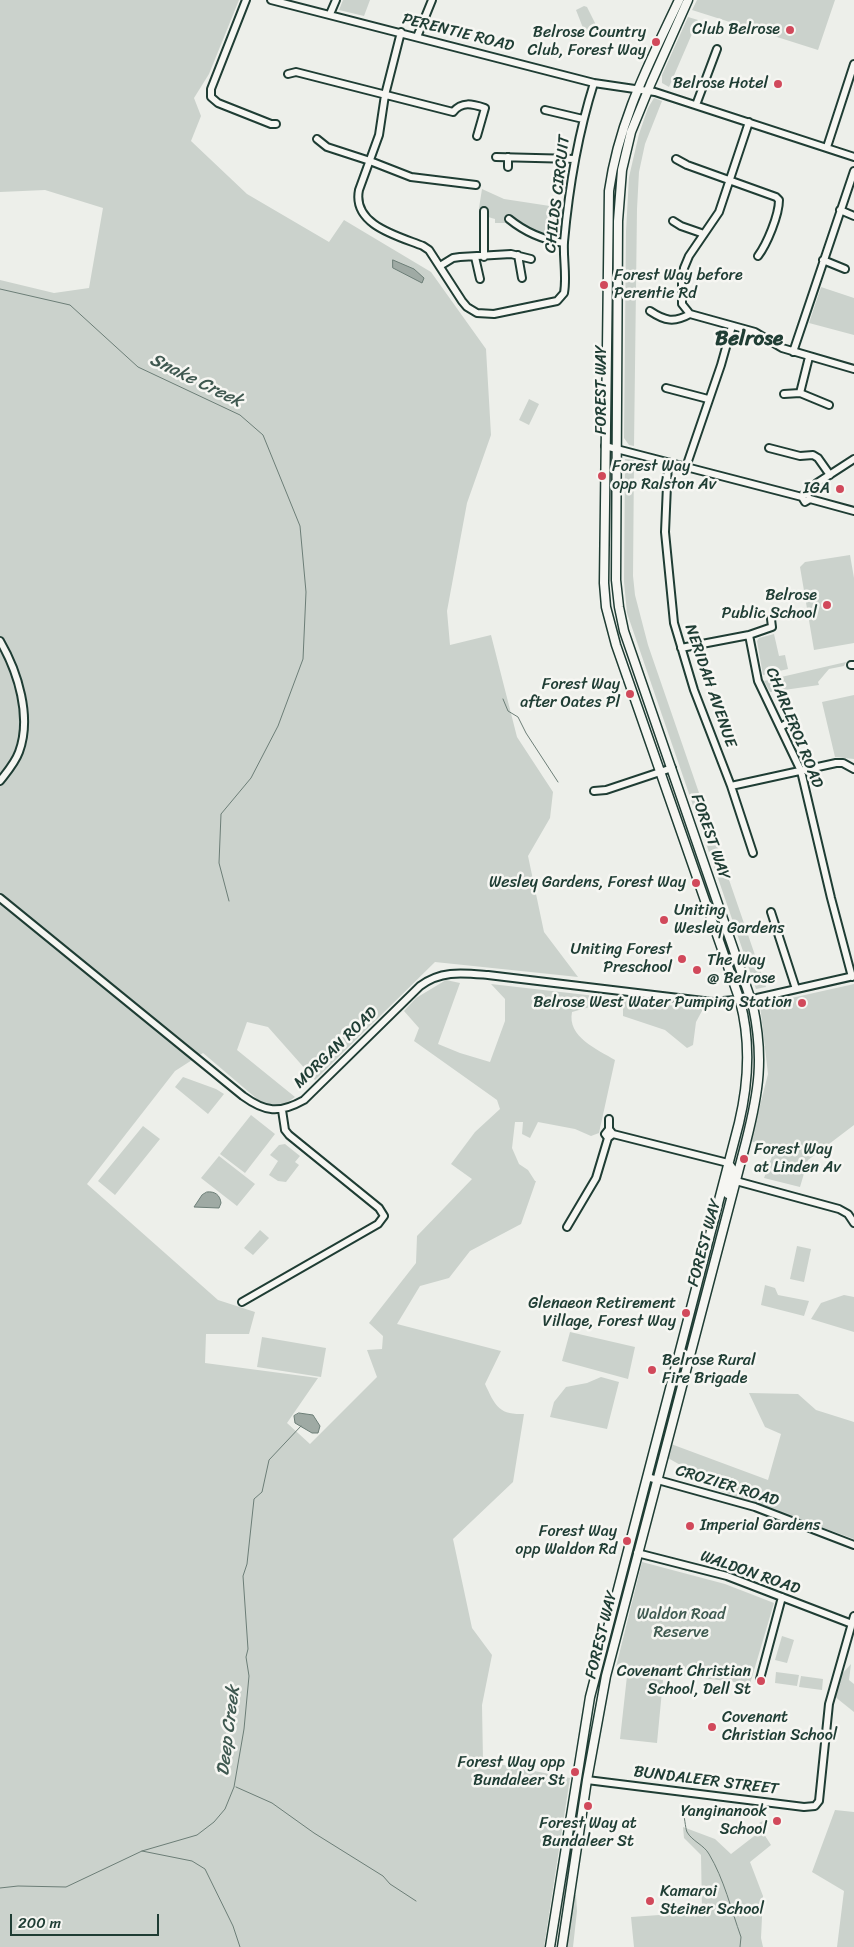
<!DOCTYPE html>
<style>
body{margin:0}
#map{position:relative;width:854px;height:1947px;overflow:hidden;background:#edefea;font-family:Sriracha,sans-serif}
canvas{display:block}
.scale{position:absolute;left:10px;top:1914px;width:149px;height:22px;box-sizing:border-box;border:2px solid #1f3d34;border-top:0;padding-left:6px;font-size:15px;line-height:18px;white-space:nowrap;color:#1f3d34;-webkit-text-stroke:4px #f6f6f2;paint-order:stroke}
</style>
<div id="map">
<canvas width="854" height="1947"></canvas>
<div class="scale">200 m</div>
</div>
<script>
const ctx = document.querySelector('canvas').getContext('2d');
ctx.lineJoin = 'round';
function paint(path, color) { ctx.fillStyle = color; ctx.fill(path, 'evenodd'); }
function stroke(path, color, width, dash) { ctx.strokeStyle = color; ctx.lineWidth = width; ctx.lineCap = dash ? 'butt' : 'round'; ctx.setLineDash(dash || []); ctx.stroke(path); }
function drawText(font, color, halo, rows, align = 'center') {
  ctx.font = font + ' Sriracha,sans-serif'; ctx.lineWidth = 5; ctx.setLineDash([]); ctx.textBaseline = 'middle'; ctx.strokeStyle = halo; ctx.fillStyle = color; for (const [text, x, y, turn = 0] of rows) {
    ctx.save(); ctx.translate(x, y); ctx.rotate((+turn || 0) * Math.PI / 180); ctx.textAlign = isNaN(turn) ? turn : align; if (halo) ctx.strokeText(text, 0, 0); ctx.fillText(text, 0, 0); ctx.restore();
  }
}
const green = new Path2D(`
 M0 0H239L209 74 194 98 201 116 191 141 247 194 329 242 344 220 431 272 486 349 491 435 467 503 447 611 450 645 491 635 517 737 553 792 550 818 528 856 544 932 578 977 435 962 315 1080 268 1027 247 1022 237 1050 295 1097 285 1104H263L203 1053 175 1071 87 1184 218 1300 255 1312 249 1334H206L205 1363 318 1378 287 1423 310 1444 377 1377 367 1350 382 1349 383 1336 369 1323 416 1263 417 1236 472 1179 451 1164 475 1132 500 1109 497 1100 414 1041 419 1028 404 1011 416 998 446 980 460 983 438 1044 460 1053 490 1062 505 1021V999L491 984 613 998 614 1000 572 1012C567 1037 597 1049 615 1060L599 1133 591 1136 575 1129 538 1122 530 1138 522 1134 523 1122H515L512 1148 519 1164 528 1170 535 1181H536L521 1224 470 1251 449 1278 420 1286 397 1324 501 1351 485 1384C495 1405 498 1415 524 1414L513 1482 453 1539 472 1628 492 1655 482 1705 483 1761 570 1778 544 1947H0V280L54 293 89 288 103 208 45 190 0 192Z
 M343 0H370L364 16 339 10Z
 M697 0H835L818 50 692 10Z
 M584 6 587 7 596 25 595 29 585 33 576 10Z
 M688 17 698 20 669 87 662 83V75Z
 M654 98 662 101 645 144 639 172 637 209 634 446 629 445 624 438 626 231 629 177 639 134 648 108Z
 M482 189 504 199 563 208 561 234 557 238C540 234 525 228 511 216L507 223H495V219L488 217 487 209 479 208Z
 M821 287 854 298V335L809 323Z
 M529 399 539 404 529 425 519 420Z
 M625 459 634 460 633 576 635 595 648 645 766 987 756 989 627 613 624 582Z
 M850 555 854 578V643L814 650 800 567 805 562Z
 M774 634 779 656 785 655 788 669 763 675 757 641 759 638Z
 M846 662 844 666 829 669 818 682 819 685 770 692 764 681Z
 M854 695V759L835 757 822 702Z
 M854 984V1125L808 1160 800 1187 764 1178 774 1151 751 1141 768 1074 760 1005Z
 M623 1000 703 1009 696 1022 693 1045 687 1048 665 1030 623 1016Z
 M183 1077 216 1089 224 1094 208 1114 175 1087Z
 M251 1115 275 1134 245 1173 220 1154Z
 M143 1126 160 1139 115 1195 98 1181Z
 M285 1144 300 1156 295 1162 299 1165 286 1182 278 1181 269 1175 278 1161 270 1155 279 1145Z
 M219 1156 255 1184 237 1206 201 1178Z
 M260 1230 269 1238 253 1255 244 1248Z
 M797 1246 811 1249 804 1282 790 1279Z
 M765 1285 775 1288 778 1295 809 1301 804 1316 761 1305Z
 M844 1295 854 1297V1332L811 1319 821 1303Z
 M570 1332 635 1347 628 1379 562 1361Z
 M262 1337 326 1348 321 1377 257 1367Z
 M601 1377 619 1382 607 1429 550 1417 554 1402 566 1387 587 1383Z
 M749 1393 798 1394 816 1410 854 1422V1539L682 1477V1466L668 1458 671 1444 768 1480 781 1434 765 1427Z
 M642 1562 725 1584 774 1603 750 1684 616 1667Z
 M782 1636 794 1640 787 1663 775 1660Z
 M851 1664 849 1680 854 1684V1712L834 1696 842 1674Z
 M776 1672 799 1675 797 1686 775 1683Z
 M627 1676 663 1680 657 1743 620 1739Z
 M801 1676 823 1679 822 1690 799 1687Z
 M835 1810 854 1812V1947H837L844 1891 812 1872Z
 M763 1821 768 1828 762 1831 771 1845 750 1862 763 1896 761 1938 763 1947H634L631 1917 702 1912 701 1855 684 1838 683 1827 715 1839 731 1854 762 1830 759 1823Z
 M573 1895H576L577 1911 573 1947H566Z`);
const water = new Path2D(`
 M393 260 414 269 424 278 422 283 393 268Z
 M207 1192C215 1191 220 1195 221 1203L219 1208 194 1207 202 1195Z
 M299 1413 313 1415 320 1426 318 1433H312L295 1423 294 1416Z`);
const stream = new Path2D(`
 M0 289 70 305 138 367 240 415 263 435 300 526 306 592 303 659 278 726 251 778 221 814 219 863 229 901
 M503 699 508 711 518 717 526 733 558 782
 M236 1787 272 1803 314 1833 383 1876 390 1884 416 1901
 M682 1809C685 1816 685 1827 687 1832 692 1841 704 1845 709 1854 724 1879 731 1909 741 1937L740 1947
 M142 1851 192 1861 205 1869 233 1926 240 1947
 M0 1888 18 1886 66 1887 142 1851 197 1835 214 1822 225 1809 234 1787 244 1729 249 1676 246 1657 248 1649 243 1576 247 1564 254 1499 262 1492 269 1460 301 1426`);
const minor = new Path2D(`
 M246 0 211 89V97L218 103 271 124H276
 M271 0 594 83 655 92 854 157
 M330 14 336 0
 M401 32 385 95 379 135 359 190C352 225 398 236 423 246L429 250 462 301 467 307 477 313 494 314 557 301 564 293C567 276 563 259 564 242 569 186 577 137 594 83
 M417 37 432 0
 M288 74 296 72 453 112C462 101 472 104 485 108L477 136
 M696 105 717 49
 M545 110 583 119
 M749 122 719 212 689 256 684 268 682 280V304L690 314 755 332 782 348 854 369
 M317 139 327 147 370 161 411 177 476 185
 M827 147 854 64
 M496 157 575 159
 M676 159 687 165 776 197 779 200C779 215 767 244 758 256
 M508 167V157
 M840 210 854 216
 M509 219C525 232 543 240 564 243
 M673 221 681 226 704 234
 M518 255 522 278
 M475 257 480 279
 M484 257V211
 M823 260 845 269
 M440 266 453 258 460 257 511 254 531 259
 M650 311C665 321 674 323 690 314
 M793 352 854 171
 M666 388 708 399
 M800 393 809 357
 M784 394 800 393 829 405
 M605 446 802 497 803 495 808 494
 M769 448 800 456 813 455 818 458 830 475
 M668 462 665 532 674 623 694 690 731 786 753 853
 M686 467 721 365 732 326
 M808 494 817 483 854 459
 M802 497 805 502 810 499 854 511
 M749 635 758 681 801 771 831 898 852 977
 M0 641C18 672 32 717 19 752 15 763 7 772 0 781
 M681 648 749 635 772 627 771 619
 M851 665H854
 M781 727 792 720
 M731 786 836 763H843L854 769
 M594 791 606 790 672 768
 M0 898 243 1096C265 1112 279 1114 304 1100L420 986C441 970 463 973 488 975L712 1002 757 998 854 976
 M771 912 796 989
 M609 1119V1129L613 1134 608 1138 605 1134 609 1129
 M613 1134 728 1163
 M736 1181 839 1209 848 1214 854 1223
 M567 1227 596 1178 608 1138
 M242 1302 378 1224 384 1216 379 1208 289 1135 285 1130 282 1110
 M647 1477 755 1507 854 1545
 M637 1553 727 1576 852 1624
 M760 1679 782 1597
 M587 1780 804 1807 815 1806 819 1801 829 1704 854 1616`);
const major = new Path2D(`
 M728 1194 733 1170 728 1163
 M550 1947 590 1697 739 1123C749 1081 751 1042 740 1001L616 645 606 607 604 583 609 191C619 120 649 64 679 0
 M562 1947 587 1780 606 1676 746 1142C759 1091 764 1058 753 1006L624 631 619 607 616 580 618 221 622 170 631 132 651 83 688 0`);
const markers = [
 [790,30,5,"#d1495b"],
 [656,42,5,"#d1495b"],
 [778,84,5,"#d1495b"],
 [604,285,5,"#d1495b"],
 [602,476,5,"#d1495b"],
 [840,489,5,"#d1495b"],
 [827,605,5,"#d1495b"],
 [630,694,5,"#d1495b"],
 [696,883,5,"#d1495b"],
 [664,920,5,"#d1495b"],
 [682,959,5,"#d1495b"],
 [697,970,5,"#d1495b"],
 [802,1003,5,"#d1495b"],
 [744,1159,5,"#d1495b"],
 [686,1313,5,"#d1495b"],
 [652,1370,5,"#d1495b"],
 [690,1526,5,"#d1495b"],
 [627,1541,5,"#d1495b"],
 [761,1681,5,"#d1495b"],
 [712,1727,5,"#d1495b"],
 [575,1772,5,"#d1495b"],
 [588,1806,5,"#d1495b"],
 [777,1821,5,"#d1495b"],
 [650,1901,5,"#d1495b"]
];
const poiNames = [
 ["Club Belrose",780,30],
 ["Belrose Country",646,33],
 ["Club, Forest Way",646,51],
 ["Belrose Hotel",768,84],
 ["Forest Way before",614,276,"left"],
 ["Perentie Rd",614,294,"left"],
 ["Forest Way",612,467,"left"],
 ["opp Ralston Av",612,485,"left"],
 ["IGA",830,489],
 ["Belrose",817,596],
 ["Public School",817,614],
 ["Forest Way",620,685],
 ["after Oates Pl",620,703],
 ["Wesley Gardens, Forest Way",686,883],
 ["Uniting",674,911,"left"],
 ["Wesley Gardens",674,929,"left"],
 ["Uniting Forest",672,950],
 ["Preschool",672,968],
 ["The Way",707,961,"left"],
 ["@ Belrose",707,979,"left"],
 ["Belrose West Water Pumping Station",792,1003],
 ["Forest Way",754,1150,"left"],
 ["at Linden Av",754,1168,"left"],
 ["Glenaeon Retirement",676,1304],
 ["Village, Forest Way",676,1322],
 ["Belrose Rural",662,1361,"left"],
 ["Fire Brigade",662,1379,"left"],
 ["Imperial Gardens",700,1526,"left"],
 ["Forest Way",617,1532],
 ["opp Waldon Rd",617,1550],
 ["Covenant Christian",751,1672],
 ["School, Dell St",751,1690],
 ["Covenant",722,1718,"left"],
 ["Christian School",722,1736,"left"],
 ["Forest Way opp",565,1763],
 ["Bundaleer St",565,1781],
 ["Yanginanook",767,1812],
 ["School",767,1830],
 ["Forest Way at",588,1824,"center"],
 ["Bundaleer St",588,1842,"center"],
 ["Kamaroi",660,1892,"left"],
 ["Steiner School",660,1910,"left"]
];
const streetNames = [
 ["PERENTIE ROAD",458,33,14],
 ["CHILDS CIRCUIT",558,194,-83],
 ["FOREST WAY",602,390,-90],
 ["NERIDAH AVENUE",710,686,71],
 ["CHARLEROI ROAD",794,728,68],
 ["FOREST WAY",710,837,71],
 ["MORGAN ROAD",336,1048,-44],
 ["FOREST WAY",705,1243,-75],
 ["CROZIER ROAD",727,1486,17],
 ["WALDON ROAD",750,1573,19],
 ["FOREST WAY",602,1635,-76],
 ["BUNDALEER STREET",706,1781,7]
];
const parkNames = [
 ["Waldon Road",681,1615],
 ["Reserve",681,1633]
];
const waterNames = [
 ["Snake Creek",196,381,26],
 ["Deep Creek",229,1731,-83]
];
const districtNames = [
 ["Belrose",749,340]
];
paint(green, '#cbd2cc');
paint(water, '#9faaa4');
stroke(water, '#6c7e77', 1);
stroke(stream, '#6c7e77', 1);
stroke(minor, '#1f3d34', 10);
stroke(major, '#1f3d34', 11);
stroke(minor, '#f6f6f2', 6);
stroke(major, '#f6f6f2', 8);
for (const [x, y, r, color] of markers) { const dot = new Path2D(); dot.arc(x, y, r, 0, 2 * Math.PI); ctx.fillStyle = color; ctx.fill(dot); stroke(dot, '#f6f6f2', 2); }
drawText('16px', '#1f3d34', '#f6f6f2', poiNames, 'right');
drawText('16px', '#1f3d34', '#f6f6f2', streetNames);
drawText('16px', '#415b52', '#f6f6f2', parkNames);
drawText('italic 18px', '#3f5850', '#f6f6f2', waterNames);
drawText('bold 21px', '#1f3d34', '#f6f6f2', districtNames);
</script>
